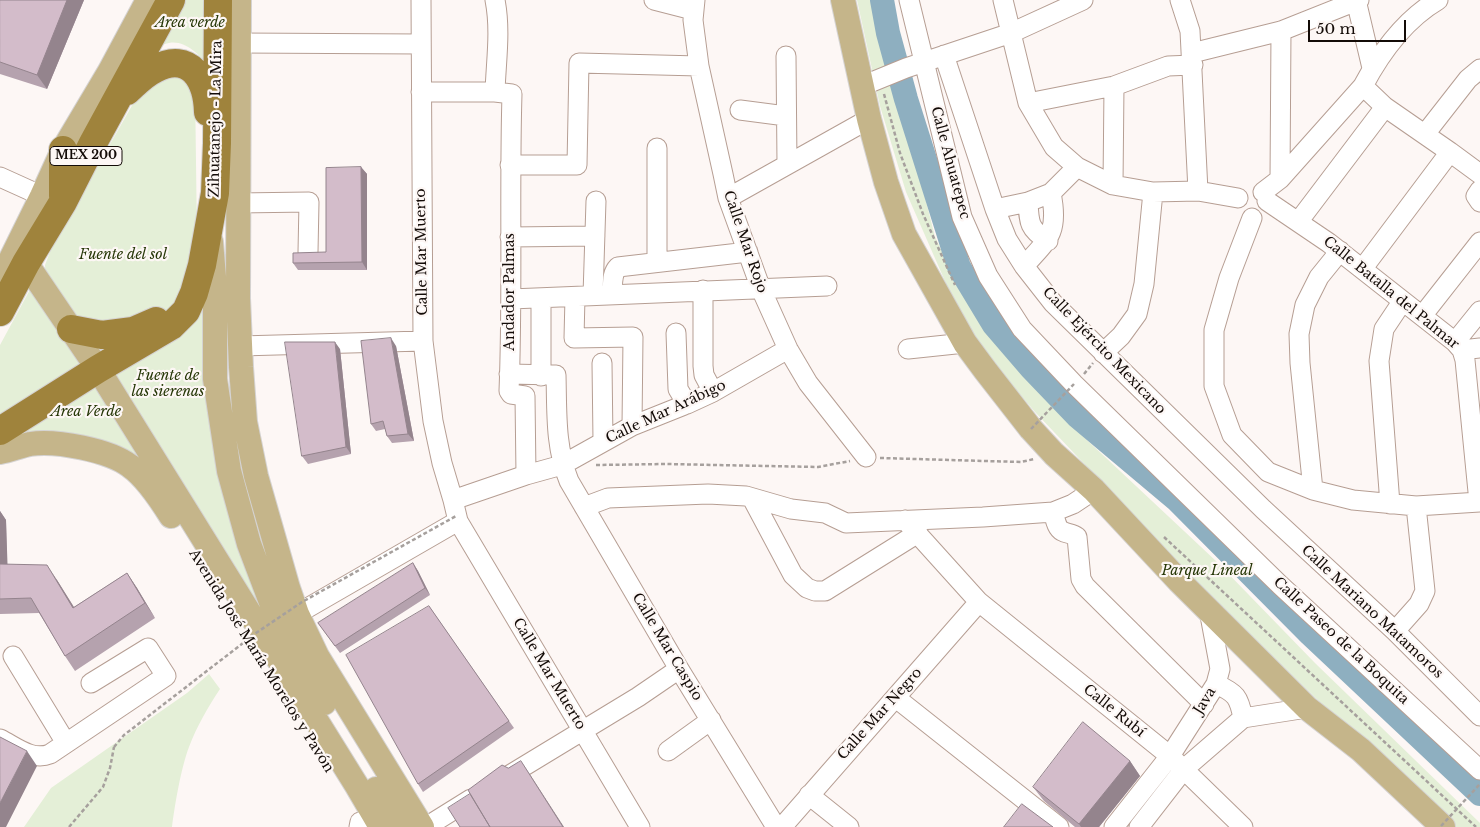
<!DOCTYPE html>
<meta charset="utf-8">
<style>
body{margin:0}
#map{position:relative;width:1480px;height:827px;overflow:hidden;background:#fdf7f5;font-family:"Libre Baskerville",serif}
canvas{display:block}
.scale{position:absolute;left:1308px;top:20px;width:98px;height:22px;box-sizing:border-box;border:2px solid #130b07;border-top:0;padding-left:6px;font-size:15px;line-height:18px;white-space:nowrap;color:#130b07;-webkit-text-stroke:4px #fdf7f5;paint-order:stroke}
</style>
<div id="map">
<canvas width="1480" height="827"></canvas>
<div class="scale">50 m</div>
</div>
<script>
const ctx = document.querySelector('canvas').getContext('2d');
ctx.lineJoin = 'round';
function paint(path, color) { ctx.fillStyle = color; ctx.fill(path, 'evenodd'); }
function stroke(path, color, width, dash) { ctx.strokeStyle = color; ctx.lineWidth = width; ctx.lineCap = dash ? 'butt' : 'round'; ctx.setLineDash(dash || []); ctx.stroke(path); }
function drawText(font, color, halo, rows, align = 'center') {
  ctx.font = font + ' "Libre Baskerville",serif'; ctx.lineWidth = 4.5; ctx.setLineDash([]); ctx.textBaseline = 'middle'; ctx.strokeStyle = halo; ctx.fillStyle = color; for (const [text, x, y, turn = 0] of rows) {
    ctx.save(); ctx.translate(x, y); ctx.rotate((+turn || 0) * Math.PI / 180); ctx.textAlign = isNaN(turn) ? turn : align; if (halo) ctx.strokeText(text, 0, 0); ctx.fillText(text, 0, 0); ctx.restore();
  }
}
const green = new Path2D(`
 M172 0H213L208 66C200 55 185 40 169 43 163 44 156 48 151 50Z
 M857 0H871L901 101 935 237 968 304 1072 426 1216 561 1315 663 1480 823V827H1447L1186 571 1035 412 976 343 955 304 906 192 880 106Z
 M170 68 195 86 197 238 182 290 172 306 163 315 83 328 46 283 45 265 53 244 146 81Z
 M33 284 90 363 0 424V345Z
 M204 291 209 322 274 637 108 370Z
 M94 378 161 483 98 440 65 432H44L7 439Z
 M209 674 220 689C208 707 197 726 189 747 181 768 175 804 172 827H24L51 788 187 693Z`);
const river = new Path2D(`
 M882 0 888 33 906 99 959 267 994 325 1031 368 1077 416 1177 500 1310 634 1480 794`);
const path = new Path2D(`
 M884 94 900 153 923 214 955 285
 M1084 374 1093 363
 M880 458 1021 462 1034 459
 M596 465 666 464 818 467 850 461
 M1164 537 1476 827
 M69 827 103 787 110 768 114 747`);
const minor = new Path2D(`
 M421 0 423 341 433 421 442 463 453 500
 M495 0C501 31 496 61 495 92
 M654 0 693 10
 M695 0 693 20 699 66 723 174 728 198 761 289 788 349 808 383 866 457
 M909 0 962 217 988 276 1022 329 1074 384 1280 585 1480 770
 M1003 0 1028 103 1054 147 1077 167 1113 185 1153 192 1198 191 1238 198
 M1180 0 1190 31 1198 191
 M1356 0 1372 68
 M239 43 421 44
 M1192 53 1281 31 1359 0
 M944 55 995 209 1007 239 1024 266 1053 303 1263 509 1395 631 1480 716
 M786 56 787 164
 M862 86 906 68 1011 33 1083 0
 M1363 86 1385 107 1450 152 1480 174
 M421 92H495L512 94C509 193 513 292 509 391L511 394 525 396 526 475
 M1028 103 1114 86 1168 66 1193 65
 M740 110 786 116
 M1425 134 1468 79 1480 69
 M510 165H577L579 63 699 66
 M0 177 42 196
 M1280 179 1281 31
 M1113 185 1114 86
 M1480 190 1476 196 1480 202
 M1263 192 1280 179 1363 86C1381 52 1404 20 1438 0
 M728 198 869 119
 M1267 201 1329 243 1455 342 1462 350 1465 360 1479 502
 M1028 202C1029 223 1029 229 1048 241
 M238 203 309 202 308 252
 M995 209 1028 202 1051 193 1077 167
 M1252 218 1229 278 1214 330V386L1232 435 1268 472 1313 490 1353 500 1416 506 1480 502
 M1298 222 1385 107
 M510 237 595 236
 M657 262V148
 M1024 266C1049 239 1059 232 1051 193
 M1363 268 1450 152
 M703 290V366L704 375 713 392
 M612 294C613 285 611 274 618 267L748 252
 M593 295 596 201
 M575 297 574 338 633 337 632 426
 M511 299 827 286
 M1422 316 1480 242
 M676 333 678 389 687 404
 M1455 342 1480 311
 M240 346 423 341
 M908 349 965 343
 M1462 350 1480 348
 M1103 353 1121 336 1137 314 1144 284 1153 192
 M602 363 603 441
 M509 374 556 375C557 411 555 447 569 481L679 669 776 827
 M541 376V299
 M1313 490 1300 363 1299 334 1305 305 1319 277 1340 251
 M752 498 793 575 807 588 815 591H825L918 533
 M1390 504 1379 361 1384 329 1402 302
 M584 507 608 498 708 494 746 496 791 509 825 513 846 523 983 517 1053 512 1073 504 1094 490
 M1053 512C1055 517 1056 528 1062 531 1067 534 1072 533 1077 537L1081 579 1085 586 1204 704
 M905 520 979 602 1170 756 1243 827
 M458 521 640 827
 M297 614 458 521 453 500 526 475 562 465 632 426 687 404 713 392 788 349
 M1395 631 1419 604 1425 591 1416 506
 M13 656 66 743
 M1216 684C1236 693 1239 697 1243 718
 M896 698 1059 827
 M0 739C16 747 32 761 50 754L166 676 148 648 91 683
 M668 751 711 720
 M503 779 638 697 679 669
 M809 795 849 827
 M359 827 360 822
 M426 827 471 799
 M782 827 979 602
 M1114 827 1170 756 1216 684 1220 669 1209 610
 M1139 827 1184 769 1243 718 1307 708`);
const major = new Path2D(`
 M239 0 238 298 241 367 245 422 256 476 288 588 297 614 317 656 422 827
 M843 0 869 119 886 182 904 234 965 343 985 370 1031 429 1054 454 1094 490 1179 581 1307 708 1361 750 1443 827
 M211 242 215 288V379L229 471 249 544 280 626 324 703
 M26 263 98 369 357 786 381 827
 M0 281 42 196 63 150 110 71 148 0
 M0 452C10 450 20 446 30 444 56 440 109 450 130 466 146 477 161 500 171 516
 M376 789 401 827`);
const highway = new Path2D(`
 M127 91C136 83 144 74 155 69 190 50 207 80 208 112
 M63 196V150
 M0 312 26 263 63 202 92 145 171 0
 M71 329 102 335 133 331 156 321
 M0 431 98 369 171 326 186 311 194 293 202 265 215 193 217 143 218 0`);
const pathBridge = new Path2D(`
 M1031 429 1074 384
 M114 747 124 735 256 633 302 602 456 516
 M1441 826 1480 784`);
const wall = new Path2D(`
 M0 0H84L47 89 0 74Z
 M361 167 367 174V270H298L293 263 326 252Z
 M396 346 414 441 392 443 387 436 385 429 376 431 371 424Z
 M340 349 351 454 308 464 302 456Z
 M0 511 6 520 7 564 57 580 74 607 127 573 137 588 155 618 75 671 65 656 39 613 0 614Z
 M413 563 418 571 430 595 340 653 318 623Z
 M429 606 514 728 423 792 418 784Z
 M1130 761 1140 776 1099 827H1075L1044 801 1033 787Z`);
const shadedWall = new Path2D(`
 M67 0H84L47 89 37 75Z
 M361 167 367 174V270L362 262Z
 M391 338 396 346 414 441 408 434Z
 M335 342 340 349 351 454 346 447Z
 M0 511 6 520 8 579 0 568Z
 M413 563 418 571 430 595 425 588Z
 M47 565 57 580 83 622 73 608Z
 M127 573 137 588 155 618 145 603Z
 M27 751 37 766 6 827H0V803Z
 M521 761 531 776 564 827H563Z
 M1130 761 1140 776 1099 827H1081L1079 824Z`);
const building = new Path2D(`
 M0 0H67L37 75 0 62Z
 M361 167 362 262 293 263V253L326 252V168Z
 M391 338 408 434 387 436 383 421 371 424 361 341Z
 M285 342H335L346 447 302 456Z
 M413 563 425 588 335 646 318 623Z
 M0 564 47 565 73 608 127 573 145 603 65 656 31 598 0 599Z
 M429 606 509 721 418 784 346 655Z
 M1083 722 1130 761 1079 824 1033 787Z
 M0 737 27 751 0 803Z
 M521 761 563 827H490L468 790 502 765 508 768Z
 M470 794 490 827H460L448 808Z
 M1022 804 1053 827H1004Z`);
const shields = [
 [86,156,72]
];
const shieldNames = [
 ["MEX 200",86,156]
];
const parkNames = [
 ["Area verde",190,23],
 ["Fuente del sol",123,255],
 ["Fuente de",168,376],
 ["las sierenas",168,392],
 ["Area Verde",86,412],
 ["Parque Lineal",1207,571]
];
const streetNames = [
 ["Zihuatanejo - La Mira",216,119,-89],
 ["Calle Ahuatepec",950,163,75],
 ["Calle Mar Rojo",745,242,71],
 ["Calle Mar Muerto",422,252,-91],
 ["Andador Palmas",510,292,-90],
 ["Calle Batalla del Palmar",1391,293,39],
 ["Calle Ejército Mexicano",1104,351,46],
 ["Calle Mar Arábigo",666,412,-25],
 ["Calle Mariano Matamoros",1372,612,43],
 ["Calle Paseo de la Boquita",1341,641,43],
 ["Calle Mar Caspio",667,647,59],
 ["Avenida José María Morelos y Pavón",261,661,58],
 ["Calle Mar Muerto",549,674,59],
 ["Java",1205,701,-58],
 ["Calle Rubí",1114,711,39],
 ["Calle Mar Negro",880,714,-48]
];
paint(green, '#e4efd7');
stroke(river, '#8eafc0', 24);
stroke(minor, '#b69e93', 21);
stroke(major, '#d5d3d2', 26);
stroke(highway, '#d5d3d2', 30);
stroke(path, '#a6a09d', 2.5, [4, 2.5]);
stroke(minor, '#fff', 19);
stroke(major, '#c5b58a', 24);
stroke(highway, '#9f833c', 28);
stroke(pathBridge, '#a6a09d', 2.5, [4, 2.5]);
paint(wall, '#b5a2ae');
paint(shadedWall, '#94848d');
paint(building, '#d3bcca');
stroke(building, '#94848d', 1);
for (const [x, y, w] of shields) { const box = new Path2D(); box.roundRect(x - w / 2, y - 9.5, w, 19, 4); ctx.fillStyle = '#fdf7f5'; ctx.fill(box); stroke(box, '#130b07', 1); }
drawText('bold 12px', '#130b07', null, shieldNames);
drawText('italic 14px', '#263707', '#fdf7f5', parkNames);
drawText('14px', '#130b07', '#fdf7f5', streetNames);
</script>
